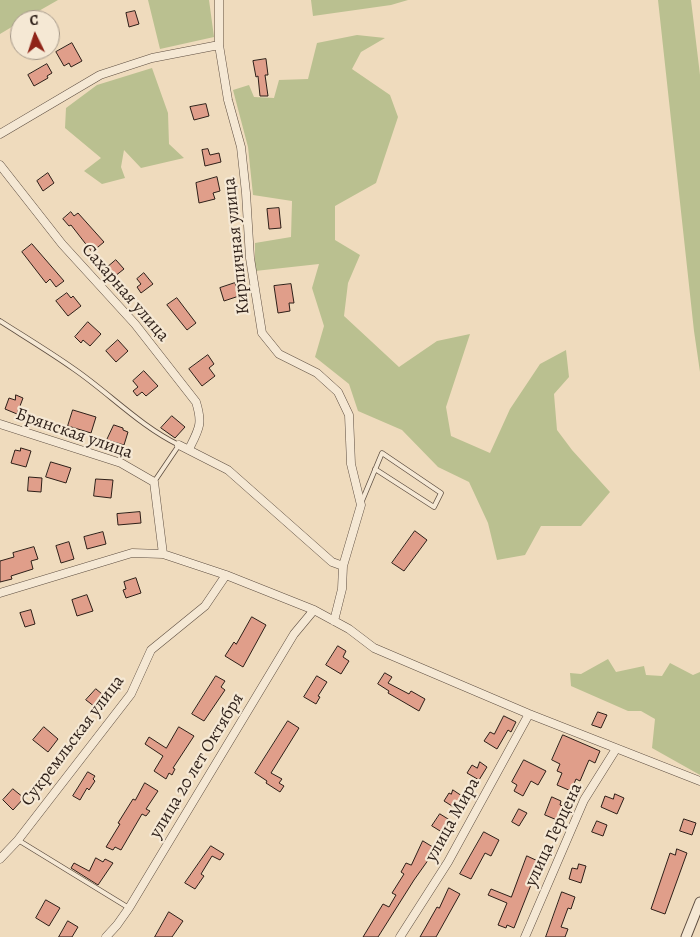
<!DOCTYPE html>
<meta charset="utf-8">
<style>
body{margin:0}
#map{position:relative;width:700px;height:937px;overflow:hidden;background:#efdbbd;font-family:Alegreya,serif}
canvas{display:block}
.north{position:absolute;left:10px;top:10px;width:50px;height:50px;box-sizing:border-box;background:#f5e8d4;border:1px solid #a59889;border-radius:50%;rotate:356deg;font-size:14px;font-weight:700;line-height:20px;text-align:center;color:#2d1f18}
.north::after{content:'';display:block;margin:auto;width:18px;height:22px;background:#8f2418;clip-path:polygon(50% 0,100% 100%,50% 72%,0 100%)}
</style>
<div id="map">
<canvas width="700" height="937"></canvas>
<div class="north">С</div>
</div>
<script>
const ctx = document.querySelector('canvas').getContext('2d');
ctx.lineJoin = 'round';
function paint(path, color) { ctx.fillStyle = color; ctx.fill(path, 'evenodd'); }
function stroke(path, color, width, dash) { ctx.strokeStyle = color; ctx.lineWidth = width; ctx.lineCap = dash ? 'butt' : 'round'; ctx.setLineDash(dash || []); ctx.stroke(path); }
function drawText(font, color, halo, rows, align = 'center') {
  ctx.font = font + ' Alegreya,serif'; ctx.lineWidth = 4.5; ctx.setLineDash([]); ctx.textBaseline = 'middle'; ctx.strokeStyle = halo; ctx.fillStyle = color; for (const [text, x, y, turn = 0] of rows) {
    ctx.save(); ctx.translate(x, y); ctx.rotate((+turn || 0) * Math.PI / 180); ctx.textAlign = isNaN(turn) ? turn : align; if (halo) ctx.strokeText(text, 0, 0); ctx.fillText(text, 0, 0); ctx.restore();
  }
}
const green = new Path2D(`
 M0 0H58L23 20H20V22L0 34Z
 M148 0H209L214 37 160 49Z
 M311 0H408L391 5 313 16Z
 M658 0H691L700 75V372L694 331Z
 M357 35 385 38 361 52 352 69 390 95 398 117 376 183 335 206V240L360 255 348 283 344 316 399 367 437 341 470 334 446 407 451 436 490 453 510 409 540 364 566 350 569 377 554 394 557 430 572 450 610 492 581 526H541L525 555 497 560 488 523 469 482 438 467 402 430 358 411 349 384 315 357 324 326 312 288 319 264 255 271V243L291 237 292 201 253 195 248 147 233 90 249 85 254 97 274 98 279 80 308 79 317 43Z
 M152 68 168 113 169 144 184 158 141 168 124 150 121 167 125 178 102 184 84 171 101 158 65 128 66 108 97 85Z
 M608 659 616 672 644 666 646 675 662 676 670 663 693 675 700 672V775L652 748 655 719 641 711H628L571 686 570 673 581 674Z`);
const building = new Path2D(`
 M135 11 139 24 129 27 126 13Z
 M72 43 82 61 71 67 69 63 64 66 56 52Z
 M266 59 268 75H265L268 96H260L258 76 256 77 253 61Z
 M47 64 52 73 47 76 48 78 34 86 28 75Z
 M206 104 209 116 194 120 190 107Z
 M208 149 210 155 219 153 221 162 205 166 202 150Z
 M48 173 54 183 43 191 37 181Z
 M217 177 220 191 213 193 215 199 199 203 196 183Z
 M279 208 281 228 269 229 267 209Z
 M71 212 74 216 78 213 104 242 92 252 71 225 69 226 63 219Z
 M32 244 64 281 56 287 50 279 46 283 22 252Z
 M116 260 124 269 110 280 103 271Z
 M144 273 153 284 141 293 137 287 141 284 137 279Z
 M235 283 239 296 224 301 220 288Z
 M291 284 294 303H289L290 311 278 313 274 286Z
 M67 293 71 298 73 296 81 306 68 316 56 301Z
 M177 298 196 323 187 330 167 305Z
 M88 322 101 334 90 346 83 340 81 343 75 337Z
 M118 340 128 351 116 362 106 351Z
 M208 355 214 364 209 368 215 376 202 386 189 369Z
 M144 371 158 386 146 396 142 392 137 396 133 391 138 387 133 381Z
 M16 395 23 398 17 414 5 409 9 398 15 400Z
 M73 410 96 417 91 433 68 426Z
 M172 416 185 427 175 438 161 428Z
 M114 425 123 428V430L128 432 124 445 107 440Z
 M21 448 31 451 26 467 11 463 15 450 20 451Z
 M51 462 71 468 66 483 46 477Z
 M29 477 42 478 41 492 28 491Z
 M96 479 113 480 111 498 94 496Z
 M140 512 141 523 118 525 117 514Z
 M415 531 427 540 404 571 392 563Z
 M103 532 106 544 87 549 84 537Z
 M69 542 74 559 61 563 56 546Z
 M34 547 38 559 31 561 33 569 11 576 12 579 0 582V561L14 557 13 553Z
 M136 578 141 593 126 598 123 590 126 589 124 582Z
 M87 595 93 611 77 616 72 600Z
 M31 610 35 624 25 627 20 613Z
 M252 617 266 625 243 667 225 656 234 642 236 644Z
 M338 646 346 651 343 657 349 661 341 674 326 665Z
 M385 673 392 677 388 683 409 694 411 691 425 699 419 711 388 693 389 691 378 684Z
 M216 676 225 681 221 687 225 690 204 721 192 714Z
 M317 676 327 682 318 696 320 697 316 704 304 697Z
 M96 689 108 699 99 710 86 700Z
 M598 712 607 715 601 728 592 725Z
 M504 716 516 722 511 732 508 730 497 749 484 741 490 732 494 734Z
 M288 721 299 728 271 773 282 779 279 783 284 786 280 792 266 783 267 781 255 773Z
 M44 727 58 739 48 752 33 740Z
 M179 727 194 736 173 768 175 769 172 775 169 773 166 779 154 771 163 756 145 744 149 737 166 748Z
 M563 735 600 751 595 763 589 760 580 781 576 779 571 791 557 785 562 773 557 771 560 764 552 760Z
 M524 760 546 771 538 785 531 781 523 796 514 791 517 785 512 782Z
 M480 762 487 767 479 780 467 773 472 765 477 768Z
 M88 772 95 776 93 779 95 781 89 790 87 788 80 800 73 796Z
 M145 783 158 791 146 809 150 811 146 816 142 814 121 850 115 847 113 850 106 847 120 824 118 823 133 799 135 800Z
 M13 789 24 798 13 810 3 800Z
 M453 790 462 796 460 799 465 803 460 811 444 801 449 793 451 794Z
 M615 794 624 798 617 814 601 807 605 796 613 799Z
 M552 797 561 801 560 805 563 806 557 820 545 815Z
 M519 809 527 813 519 826 512 822Z
 M440 814 453 822 445 834 432 826Z
 M684 819 696 823 692 835 680 831Z
 M597 821 607 825 603 836 592 832Z
 M484 832 499 840 491 856 485 853 471 879 460 874Z
 M423 841 436 849 414 880 378 937H363L383 904 389 907 396 895 392 893 404 874 401 872 406 863 411 865Z
 M211 846 224 854 220 860 212 856 201 874 204 876 195 889 185 883Z
 M677 849 687 853 665 914 651 909 670 853 675 855Z
 M527 856 540 862 514 928 507 925 506 928 498 925 507 903 488 895 491 889 511 897Z
 M96 858 103 862 105 859 113 863 98 885 71 868 74 863 89 871Z
 M579 864 586 866 581 883 569 879 572 868 577 869Z
 M449 888 460 894 436 937H420L437 907 439 908Z
 M562 892 575 897 571 909 568 908 561 927 568 929 565 937H546Z
 M46 900 60 908 49 926 36 918Z
 M169 912 183 921 172 937H155Z
 M68 921 78 927 72 937H59Z`);
const service = new Path2D(`
 M0 321C25 337 50 352 74 369 109 393 140 426 179 445L154 482
 M362 501 382 453 441 493 434 507 375 469
 M18 840 129 908`);
const minor = new Path2D(`
 M219 0V45L228 100 241 147 246 193 250 258 262 333 279 354 317 373 338 392 349 415 351 464 361 505 343 566
 M0 134 100 75 152 58 219 45
 M0 165 62 244 135 324 196 402C203 424 199 429 189 449
 M0 424 121 463 154 482 163 554
 M179 445 228 470 332 562 343 566 342 589 334 621
 M0 593 132 553 163 554 226 575 314 610 349 629 374 648 529 714 700 781
 M0 859 18 840 131 694 151 650 205 606 226 575
 M106 937 117 925 129 908 294 634 314 610
 M400 937 448 862 529 714
 M525 937 584 800 616 749`);
const tertiary = new Path2D(`
 M686 937 700 902`);
const streetNames = [
 ["Кирпичная улица",237,246,-96],
 ["Сахарная улица",125,293,49],
 ["Брянская улица",74,434,19],
 ["Сукремльская улица",73,741,-53],
 ["улица 20 лет Октября",197,766,-59],
 ["улица Мира",453,820,-61],
 ["улица Герцена",554,835,-65]
];
paint(green, '#bac090');
paint(building, '#e09e8a');
stroke(building, '#2d1f18', 1);
stroke(service, '#5e4e41', 5.5);
stroke(minor, '#5e4e41', 9);
stroke(tertiary, '#5e4e41', 11);
stroke(service, '#f5e8d4', 4);
stroke(minor, '#f5e8d4', 8);
stroke(tertiary, '#f5e8d4', 9);
drawText('18px', '#2d1f18', '#f5e8d4', streetNames);
</script>
